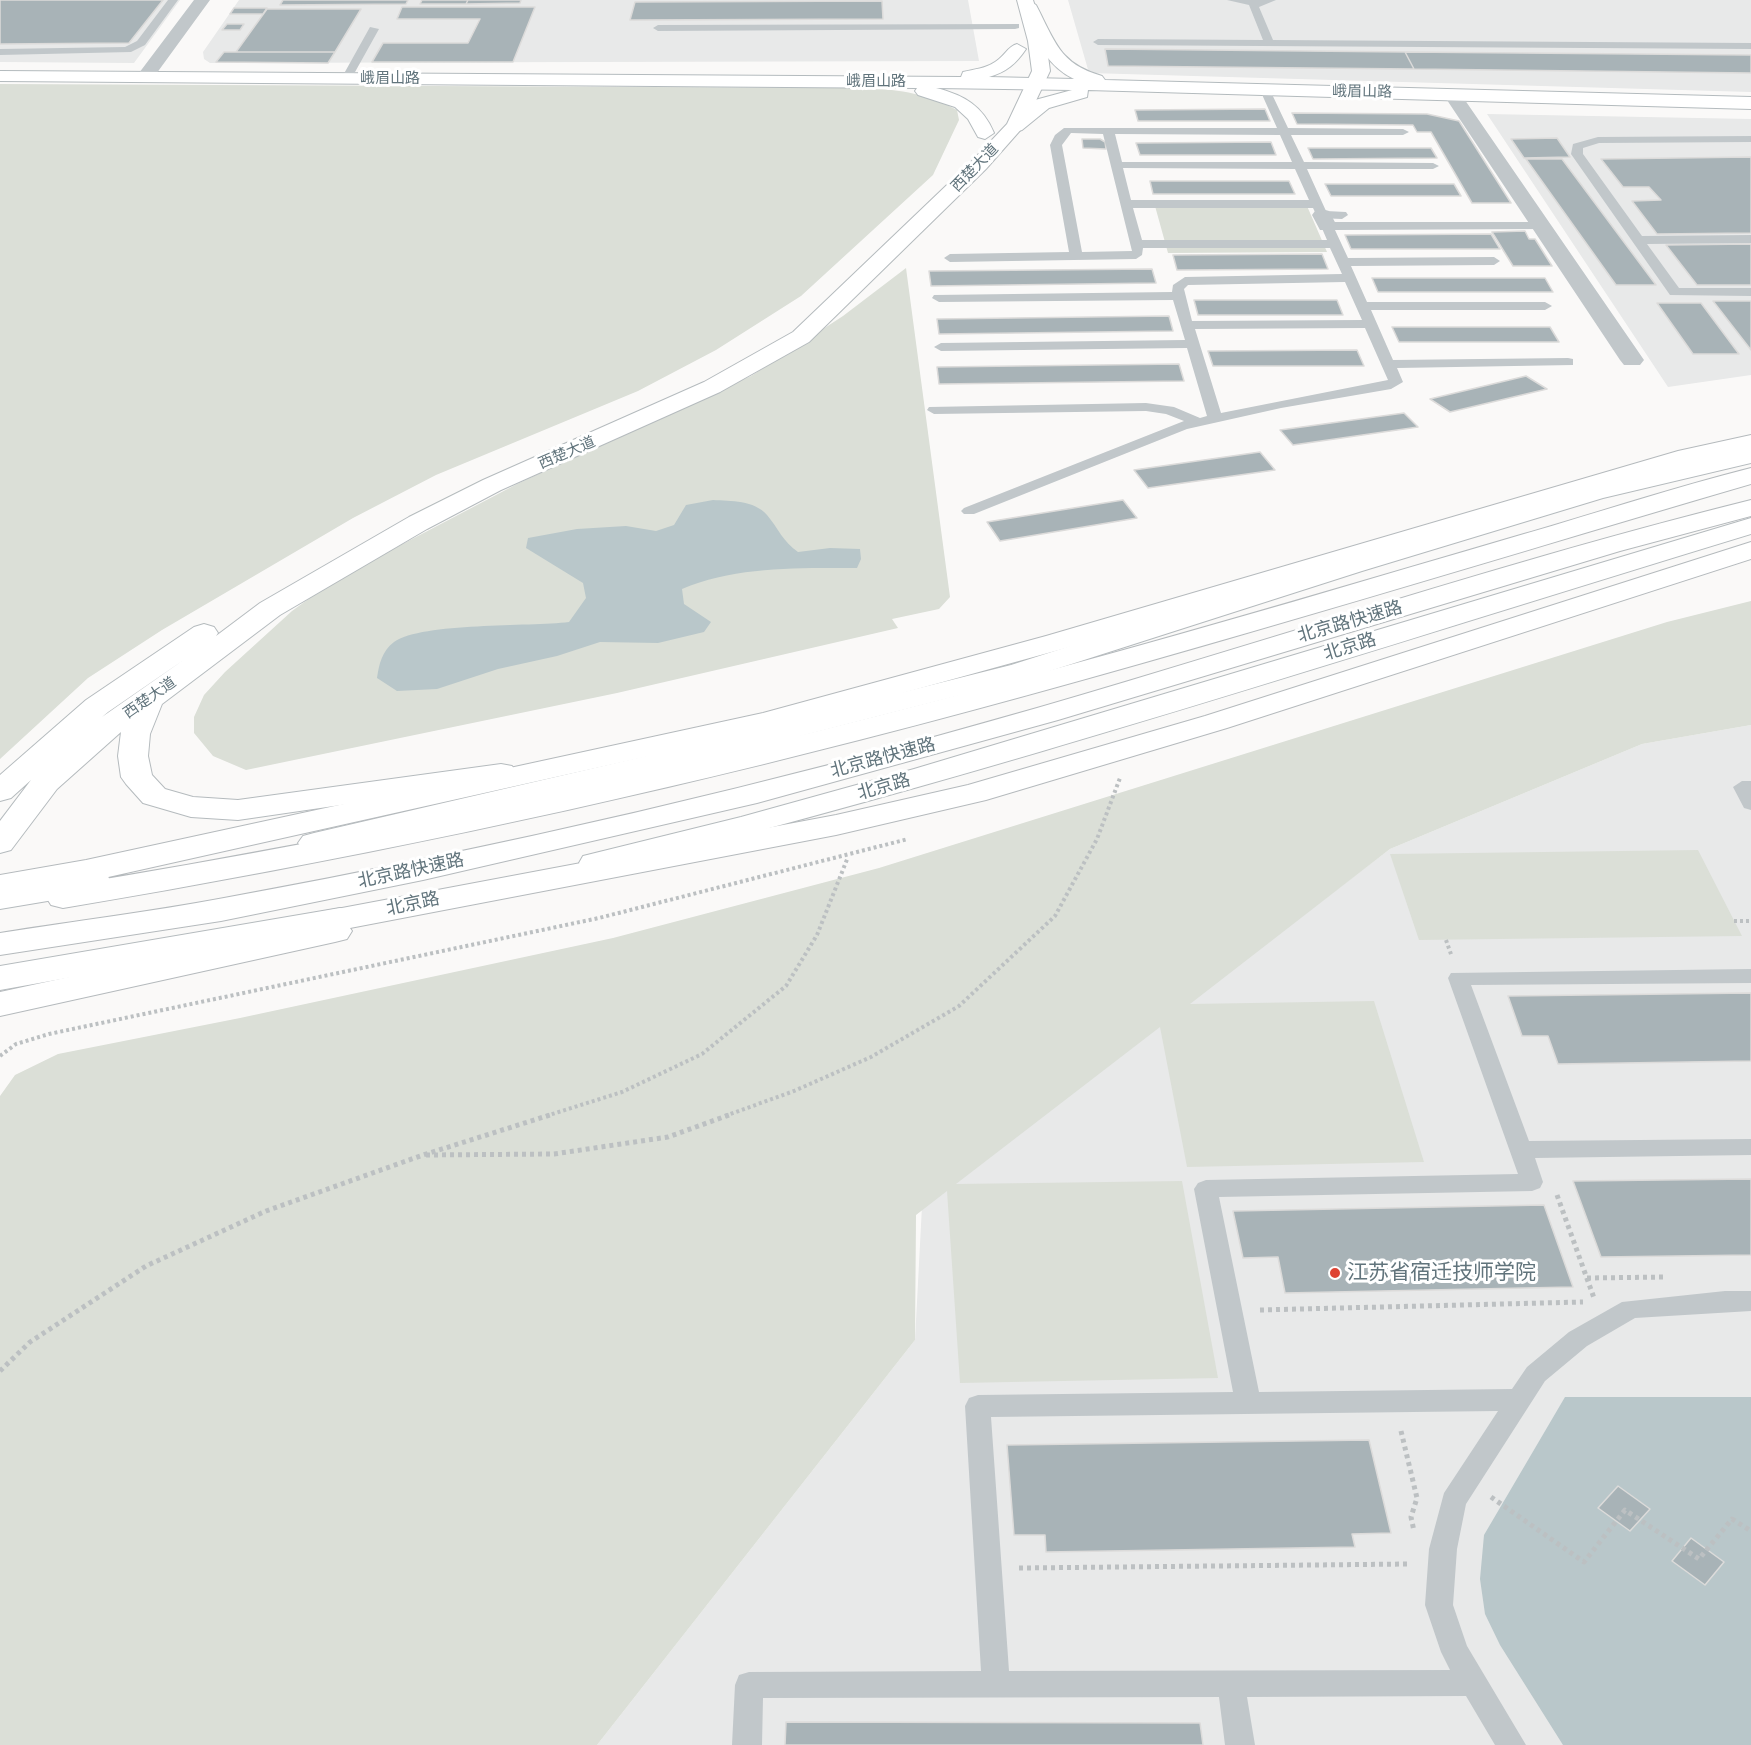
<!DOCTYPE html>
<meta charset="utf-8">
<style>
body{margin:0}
canvas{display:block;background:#faf9f8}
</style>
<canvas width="1751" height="1745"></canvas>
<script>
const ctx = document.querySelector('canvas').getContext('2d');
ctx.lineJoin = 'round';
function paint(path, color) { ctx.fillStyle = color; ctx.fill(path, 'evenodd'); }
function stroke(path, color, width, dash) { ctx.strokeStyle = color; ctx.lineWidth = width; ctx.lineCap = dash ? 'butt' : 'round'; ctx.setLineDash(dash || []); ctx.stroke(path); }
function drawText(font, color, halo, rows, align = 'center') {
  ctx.font = font + ' "Open Sans","Noto Sans SC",sans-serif'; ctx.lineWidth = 6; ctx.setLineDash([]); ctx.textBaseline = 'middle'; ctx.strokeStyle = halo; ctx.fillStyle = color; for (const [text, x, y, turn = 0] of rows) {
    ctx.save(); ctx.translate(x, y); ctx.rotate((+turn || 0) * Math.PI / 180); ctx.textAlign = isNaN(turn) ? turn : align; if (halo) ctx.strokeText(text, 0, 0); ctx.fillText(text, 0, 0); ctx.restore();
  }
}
const built = new Path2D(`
 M0 0H180L134 63 0 62Z
 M239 0H968L979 61 210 63 204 59 203 52Z
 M1068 0H1751V92L1089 73Z
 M1487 114 1751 119V375L1668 387Z
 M1751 725V1745H597L915 1340 922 1206 1390 849 1642 744Z`);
const green = new Path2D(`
 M0 84 868 88C901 90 928 94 957 110L959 120 933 175 801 296 716 350 638 391 436 475 353 518 162 630 88 678 0 759Z
 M1155 206H1307L1327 252 1168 253Z
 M906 268 950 597 939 609 892 619 898 628 617 693 246 770 213 756 194 733V717L204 695 225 672 292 611 336 579 517 484 751 376 843 316Z
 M1751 601V725L1642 744 1390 849 1190 1004 1374 1001 1424 1162 1187 1167 1160 1027 956 1184 1182 1181 1218 1378 960 1383 947 1191 916 1215 915 1340 597 1745H0V1096L15 1075 58 1054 240 1018 613 938 879 868 1667 622Z
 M1698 850 1742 936 1419 940 1390 854Z`);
const water = new Path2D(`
 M713 500C731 501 754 500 767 515 778 528 783 542 798 552L830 548 860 549 861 559 857 568C799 568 736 566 682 589L684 604 711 622 704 632 658 643 600 642 557 656 498 669 437 689 397 691 377 678C379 664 382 651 394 642 423 622 529 627 569 622L586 598 583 583 526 548 528 538 577 529 626 526 656 531 674 525 686 505Z
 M1565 1397H1751V1745H1563L1500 1645 1485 1614 1480 1579 1484 1535Z`);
const building = new Path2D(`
 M0 0H163L129 43 0 44Z
 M283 0H408L406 4 280 5Z
 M422 0H468L466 4H420Z
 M468 0H521L520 3 466 4Z
 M882 1 883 19 630 20 635 2Z
 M402 7H535L513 62H372L383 43H468L480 19H397Z
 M234 8H267L263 14H230Z
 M267 9H361L335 52H236Z
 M227 24H244L240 30H222Z
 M1105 49 1405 52 1414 69 1108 66Z
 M224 52H335L328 63 216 62Z
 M1405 52 1751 55V73L1414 69Z
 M1265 109 1270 121H1138L1135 110Z
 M1292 113 1427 114 1459 121 1511 203H1472L1431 132H1417L1413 125 1297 124Z
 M1557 138 1570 157 1524 158 1511 139Z
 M1082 139H1100L1105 142 1106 149 1083 148Z
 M1271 142 1276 155H1140L1136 143Z
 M1308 148H1431L1437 158 1313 159Z
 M1751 157V233L1657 234 1632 201 1661 200 1649 187H1623L1601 159Z
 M1526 159H1562L1656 285H1616Z
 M1150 181H1289L1295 194H1153Z
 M1325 184H1454L1461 196H1331Z
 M1525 231 1529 239H1535L1552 266H1513L1492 232Z
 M1491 234 1500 249H1351L1345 235Z
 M1751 244V285H1697L1666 245Z
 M1322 254 1328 269 1177 270 1173 255Z
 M1152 269 1156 283 931 286 929 271Z
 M1372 278H1545L1553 292H1378Z
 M1194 300H1337L1343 315H1198Z
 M1713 301H1751V350Z
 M1657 303H1701L1739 354H1693Z
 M1169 316 1173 331 939 334 937 319Z
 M1392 327H1550L1559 342H1399Z
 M1357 350 1364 366H1213L1208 351Z
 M1179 364 1184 381 939 384 937 367Z
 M1526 376 1547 389 1450 412 1430 399Z
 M1404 413 1418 427 1293 445 1280 430Z
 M1260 452 1275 470 1148 488 1134 470Z
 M1123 500 1137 518 1000 541 987 522Z
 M1751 993V1061L1558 1064 1548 1036H1522L1508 996Z
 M1751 1179V1255L1601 1257 1573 1181Z
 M1544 1205 1573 1287 1285 1293 1278 1257 1243 1258 1233 1211Z
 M1369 1440 1391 1533 1352 1534 1355 1547 1046 1552 1045 1535H1014L1007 1445Z
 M1618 1486 1650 1509 1630 1531 1598 1508Z
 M1691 1538 1724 1562 1705 1585 1672 1561Z
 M786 1722 1200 1723 1203 1745H785Z`);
const pathFar1 = new Path2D(`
 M1734 921H1751
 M1446 940 1452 957
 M0 1056 16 1044 49 1034 599 918 908 839
 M546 1116 622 1092 702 1054 786 986 817 935 848 857
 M725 1116 794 1091 871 1057 959 1006 1055 916 1097 839 1120 778`);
const path = new Path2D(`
 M426 1155 554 1154 668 1137 729 1115
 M1557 1195 1594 1298
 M1587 1278 1667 1277
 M1260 1310 1583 1302
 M0 1371 30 1342 146 1266 266 1211 423 1155 550 1115
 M1401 1431 1417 1498 1411 1517 1414 1531
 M1491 1497 1584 1562 1625 1510 1699 1559 1732 1519 1751 1531
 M1019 1568 1411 1564`);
const lane = new Path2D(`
 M168 0H178L145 45 131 52 0 55V49L125 47 137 41Z
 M1227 0H1276L1259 7 1273 40 1751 43V49L1098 45 1093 42 1098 39 1263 40 1249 5Z
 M1019 24V28L1015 29 658 31 653 28 658 25Z
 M370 27 379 29 350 81H342L341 79Z
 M1265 87 1270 90 1288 128 1403 129 1409 132 1403 135H1291L1304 162 1433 163 1439 166 1433 169H1307L1326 211 1346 212 1348 215 1342 219 1318 218 1313 208H1133L1142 240H1327L1321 226 1327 222H1546V228L1542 229 1335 230 1348 258 1494 257 1500 261 1494 265 1351 266 1367 302H1545L1552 306 1545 310H1371L1393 360 1568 358 1573 359V365L1397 368 1403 382 1391 389 1281 408 1187 429 974 514H964L961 511 964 508 1184 421 1166 414 1146 411 934 414 927 410 929 407 1146 403 1174 407 1200 418 1207 416 1187 348 941 351 934 347 941 343 1185 340 1173 300 939 302 932 298 934 295 1172 292 1173 285 1185 277 1342 274 1330 248H1143L1142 255 1136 259 950 262 944 258 950 254 1069 252 1050 145 1055 135 1064 128H1277L1260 90ZM1071 133 1103 134 1132 251 1082 252 1062 145ZM1115 134 1280 135 1292 162H1122ZM1123 168 1295 169 1309 200H1131ZM1345 282 1362 320 1192 321 1184 289 1188 285ZM1365 328 1388 380 1221 413 1195 329Z
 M1751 136V142L1599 143 1583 148V154L1642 236 1751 235V243L1647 244 1679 288H1751V296L1670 295 1571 154 1573 144 1598 137Z
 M1742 781H1751V810L1744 808 1733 787Z
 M1751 969V983L1471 985 1529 1141 1751 1139V1155L1535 1158 1543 1182 1540 1188 1532 1191 1219 1197 1259 1392 1512 1389 1527 1367 1569 1332 1622 1302 1725 1291H1751V1311L1635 1318 1587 1346 1545 1381 1466 1504 1457 1549 1453 1605 1467 1646 1526 1745H1495L1466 1696 1247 1697 1255 1745H1225L1219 1697 763 1698 762 1745H732L735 1685 739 1675 749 1672 981 1671 965 1406 969 1398 978 1395 1233 1392 1194 1189 1198 1183 1206 1180 1518 1174 1448 978 1451 973ZM1498 1411 1444 1493 1429 1549 1425 1605 1441 1652 1450 1670 1009 1671 991 1417Z`);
const street = new Path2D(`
 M194 0H210L151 81H139L136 77Z
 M1452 89 1458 90 1644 360 1640 365H1624L1620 360 1443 94Z
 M1322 209 1329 211 1337 226 1334 230H1320L1312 215 1315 211Z`);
const secondary = new Path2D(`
 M1028 0 1036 5C1055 41 1059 64 1102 76L1105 80 1751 97V109L1088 90 1087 97 1049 108 1022 130 1015 132 1006 126 1035 100 1072 90 936 88C964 95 983 106 994 133L985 139 978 137 968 119 955 107 918 95 915 91 917 88 0 81V71L961 77 963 72C974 69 985 69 995 62 1004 57 1008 46 1017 44L1026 49C1016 64 1006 72 989 77L1074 79C1043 64 1034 34 1020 5Z`);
const primary = new Path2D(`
 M1017 0H1033L1046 41 1050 71 1024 126 986 169 809 342 720 392 501 490 427 529 280 615 162 704 150 734 148 756 152 775 165 789 193 797 238 800 501 764 512 766 517 773 512 780 238 820 191 817 143 803 126 784 121 777 118 756 121 732 57 789 11 850 0 853V821L31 780 11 798 0 801V775L86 700 194 627 204 624 214 627 218 633 216 636 260 603 409 517 483 480 704 382 793 332 972 161 1007 124 1032 71 1028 41ZM185 659 102 717 108 712Z
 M1751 447V463L1603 498 1362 571 1031 677 687 765 314 853 303 850 298 843 303 836 314 833 685 747 1011 665 1342 559 1586 487Z
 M1751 518V534C1367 651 985 777 595 873L583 870 579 863 583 856 741 817 914 769Z
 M95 872 107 875 112 883 107 891 0 909V887Z
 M340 908 352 911 357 919 352 927 0 990V966Z`);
const highway = new Path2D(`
 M1751 435V449L1693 462 1066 648 779 727 86 882 0 897V875L86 860 763 713 1046 636 1678 451Z
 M1751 468V484C1454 571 1159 663 859 740 596 808 331 863 63 908L51 905 46 897 51 889 63 886C400 831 732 758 1062 667 1217 625 1370 579 1524 534 1600 512 1675 487 1751 468Z
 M1751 500V516L1620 551 1058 720 757 803 423 880 221 921 0 955V933C75 921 150 912 224 898 497 848 770 785 1037 708 1275 639 1510 560 1751 500Z
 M1751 542V559L1227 728 986 800 836 835 350 928 352 931 347 939 335 942 0 1016V992L295 928 293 925 298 917 310 914 836 815 968 785 1205 716Z`);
const markers = [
 [1335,1273,6,"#de4333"]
];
const farStreetnames = [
 ["峨眉山路",390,79],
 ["峨眉山路",876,82],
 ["峨眉山路",1362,92,1],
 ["西楚大道",975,168,-46],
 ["西楚大道",567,453,-23],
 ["西楚大道",150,698,-35]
];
const streetNames = [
 ["北京路快速路",1350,622,-16],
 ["北京路",1350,647,-17],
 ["北京路快速路",883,758,-15],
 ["北京路",884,787,-16],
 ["北京路快速路",411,871,-12],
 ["北京路",413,904,-12]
];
const nearPoinames = [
 ["江苏省宿迁技师学院",1347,1273]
];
paint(built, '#e8e9e9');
paint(green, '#dbdfd7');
paint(water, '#b9c7ca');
paint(building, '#a8b3b7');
stroke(building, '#dcdbda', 1.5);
stroke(secondary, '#b4bbbe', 2);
stroke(primary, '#b5bbbe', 2);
stroke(highway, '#b5babd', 2);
stroke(pathFar1, '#bcc0c2', 4, [3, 3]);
stroke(path, '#bcc0c2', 5, [4, 4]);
paint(lane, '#c1c7ca');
paint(street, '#c1c7ca');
paint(secondary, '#fff');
paint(primary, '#fff');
paint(highway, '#fff');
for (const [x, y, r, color] of markers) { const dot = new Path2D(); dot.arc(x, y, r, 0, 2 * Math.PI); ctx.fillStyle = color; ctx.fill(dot); stroke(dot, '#fff', 2); }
drawText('15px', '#61747c', '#fff', farStreetnames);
drawText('18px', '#61747c', '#fff', streetNames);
drawText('21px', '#61747c', '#fff', nearPoinames, 'left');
</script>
